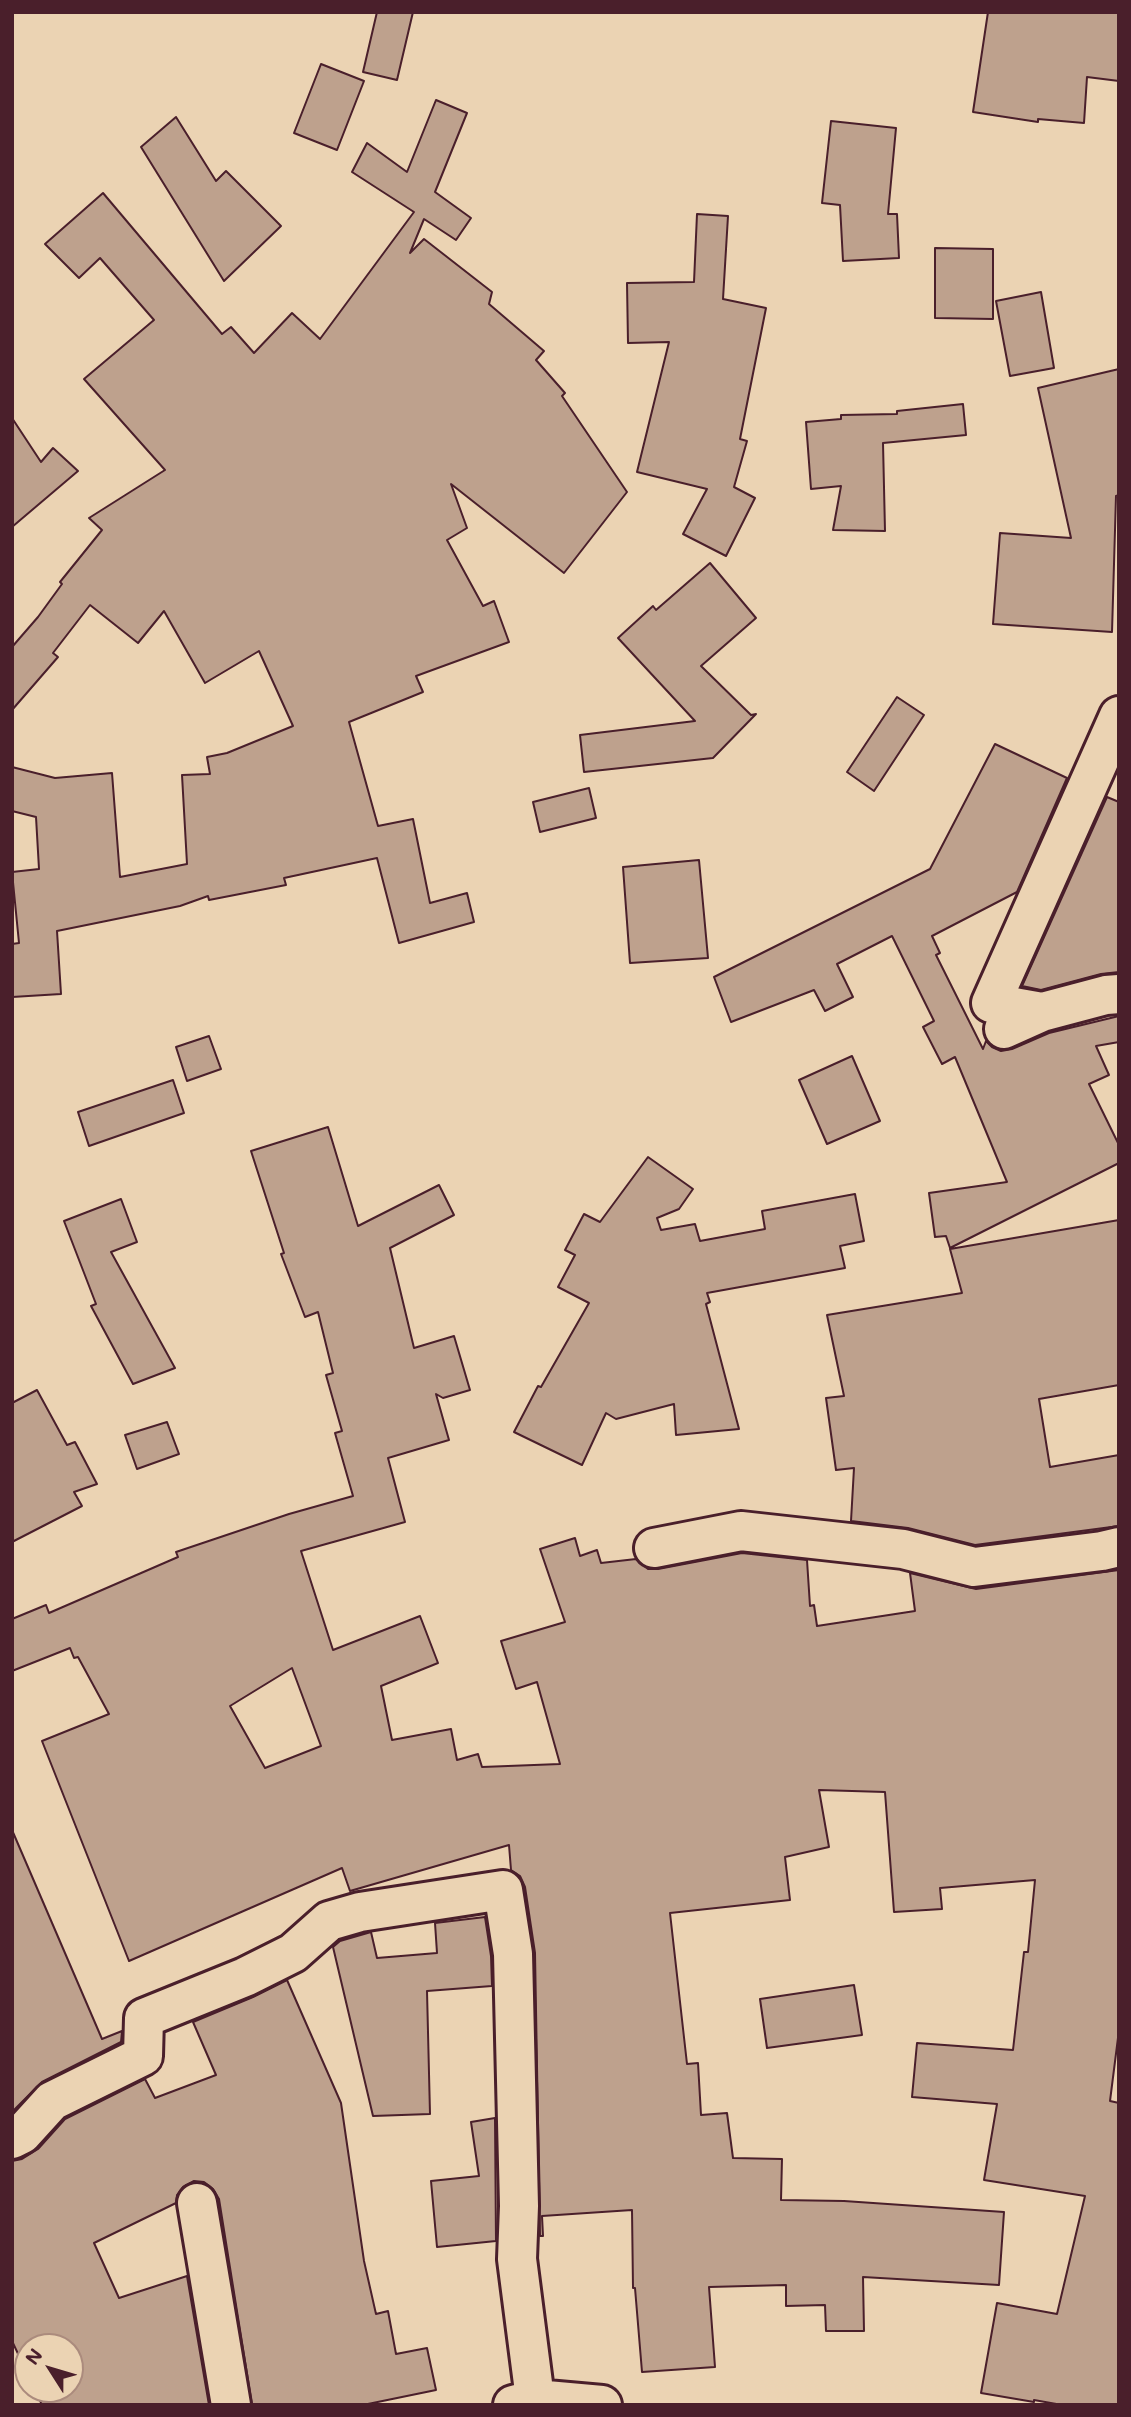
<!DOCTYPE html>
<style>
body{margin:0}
#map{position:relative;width:1131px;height:2417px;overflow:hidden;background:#ebd3b3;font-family:Mali,sans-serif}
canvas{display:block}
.frame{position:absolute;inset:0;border:14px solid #4a1f2b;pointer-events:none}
.north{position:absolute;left:14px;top:2333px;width:70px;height:70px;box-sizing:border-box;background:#ebd3b3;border:2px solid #ab8b7d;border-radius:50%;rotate:307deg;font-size:19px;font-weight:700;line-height:28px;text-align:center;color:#4a1f2b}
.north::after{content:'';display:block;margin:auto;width:24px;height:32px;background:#4a1f2b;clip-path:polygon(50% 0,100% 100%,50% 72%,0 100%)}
</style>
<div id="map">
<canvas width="1131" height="2417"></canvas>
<div class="frame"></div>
<div class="north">N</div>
</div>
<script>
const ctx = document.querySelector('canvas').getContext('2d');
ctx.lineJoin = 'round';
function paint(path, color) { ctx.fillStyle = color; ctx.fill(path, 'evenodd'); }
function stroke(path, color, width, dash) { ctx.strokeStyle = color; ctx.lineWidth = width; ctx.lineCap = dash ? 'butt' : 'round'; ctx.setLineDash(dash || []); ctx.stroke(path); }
const building = new Path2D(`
 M377 12H413L397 80 363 72Z
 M988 12H1119V81L1087 77 1084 123 1038 119V122L973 112Z
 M321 64 364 81 337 150 294 133Z
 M436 100 467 113 435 192 471 218 456 240 424 219 410 253 424 239 492 292 489 304 544 351 536 360 565 393 562 396 627 492 564 573 451 484 467 528 447 540 483 606 494 601 509 642 416 676 423 692 349 722 378 826 413 819 430 903 467 893 474 922 399 943 377 858 284 878 286 885 209 900 208 896 180 906 57 931 61 994 12 997V944L19 943 12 872 39 869 36 817 12 811V767L55 778 112 773 120 877 187 864 182 775 210 774 207 757 227 753 293 726 259 651 205 683 164 611 138 643 90 605 53 653 58 657 12 710V647L38 617 62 584 60 582 102 530 89 518 165 470 84 379 154 320 100 258 79 278 45 244 103 193 222 334 231 327 254 353 292 313 320 339 414 212 352 172 367 143 407 172Z
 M176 117 216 181 226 171 281 226 224 281 141 147Z
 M831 121 896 128 888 214H897L899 258 843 261 840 205 822 203Z
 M697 214 728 216 723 299 766 308 740 439 747 441 734 487 755 498 726 556 683 534 707 489 637 472 669 342 628 343 627 283 694 282Z
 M935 248 993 249V319L935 318Z
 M1041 292 1054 368 1010 376 996 301Z
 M1119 369V495L1116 496 1112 632 993 624 1000 533 1071 538 1038 388Z
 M963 404 966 435 883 443 885 531 833 530 841 486 811 489 806 422 841 419V415L897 414V411Z
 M12 418 41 462 53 448 78 471 12 527Z
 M710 563 756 618 701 666 751 715 756 714 713 758 584 772 580 735 695 721 618 638 653 606 656 610Z
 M897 697 924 715 874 791 847 772Z
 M995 744 1067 778 1017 892 932 936 940 953 936 955 983 1049 986 1041 992 1047 1001 1051 1012 1049 1049 1033 1119 1016V1042L1096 1046 1109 1075 1089 1084 1119 1145V1163L950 1248 946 1236 935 1237 929 1193 1007 1182 955 1057 942 1064 923 1027 934 1021 892 936 837 964 853 997 825 1011 814 990 731 1022 714 977 930 869Z
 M589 788 596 818 540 832 533 802Z
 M1107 797 1119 802V972L1101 974 1041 990 1022 986Z
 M699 860 708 958 630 963 623 867Z
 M209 1036 221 1069 187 1081 176 1047Z
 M852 1056 880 1121 827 1144 799 1080Z
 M173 1080 184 1113 89 1146 78 1112Z
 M328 1127 358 1226 439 1185 454 1215 390 1248 414 1348 454 1336 470 1390 443 1398 436 1394 449 1440 388 1458 405 1522 301 1551 333 1650 420 1616 438 1663 381 1686 392 1740 451 1729 457 1760 478 1754 482 1767 560 1764 537 1682 516 1689 501 1641 565 1622 540 1549 575 1538 580 1556 597 1550 601 1563 636 1559 648 1569H658L742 1553 807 1560 810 1606 814 1605 817 1626 915 1611 910 1573 976 1589 1119 1570V2030L1110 2101 1119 2103V2405H1062L1034 2400V2402L981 2393 997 2303 1057 2314 1085 2196 984 2180 997 2104 912 2097 917 2043 1013 2050 1024 1952H1028L1035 1880 940 1888 942 1909 894 1912 885 1792 819 1790 829 1847 785 1857 790 1900 670 1913 687 2064 698 2063 701 2115 727 2113 733 2158 782 2159 781 2200 844 2201 1004 2212 999 2285 863 2277 864 2331H826L825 2305 786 2306V2285L709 2287 715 2367 642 2372 635 2288H633L632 2210 542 2216 543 2236H540L535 1953 525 1887 520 1876 511 1870 509 1845 350 1891 342 1868 129 1961 42 1741 109 1714 78 1657 74 1658 70 1648 12 1671V1619L46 1605 49 1613 178 1557 176 1552 289 1514 353 1496 335 1433 342 1431 326 1375 333 1373 318 1312 305 1317 281 1254 284 1253 251 1151ZM292 1668 321 1746 265 1768 230 1706Z
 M648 1157 693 1189 679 1209 657 1218 661 1230 695 1224 700 1241 765 1229 762 1211 855 1194 864 1241 840 1246 845 1268 707 1293 710 1302 706 1304 739 1429 676 1435 674 1404 616 1419 606 1413 582 1465 514 1432 538 1386 541 1387 589 1303 558 1287 575 1255 565 1250 584 1214 600 1222Z
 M121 1199 137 1242 111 1252 175 1368 133 1384 91 1306 96 1304 64 1221Z
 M1119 1220V1385L1039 1399 1050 1467 1119 1455V1526L975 1545 908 1528 851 1521 854 1468 836 1470 826 1398 844 1396 827 1315 962 1293 950 1249Z
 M37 1390 67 1445 75 1442 97 1484 74 1492 82 1506 12 1542V1403Z
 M167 1422 179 1454 137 1469 125 1435Z
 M12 1830 102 2039 122 2031 121 2042 42 2082 12 2112Z
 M485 1917 491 1956 492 1986 427 1991 430 2114 373 2116 333 1947 340 1941 371 1932 377 1958 437 1953 435 1923Z
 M287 1980 341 2103 364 2261 376 2314 388 2311 396 2354 427 2348 436 2390 363 2405H252L219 2199 213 2189 204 2182 194 2181 183 2187 177 2195 176 2203 94 2243 119 2298 187 2276 209 2405H42L35 2389H70V2347H28V2375L12 2341V2161L22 2159 38 2149 65 2119 145 2079 155 2098 216 2075 193 2022 253 1997Z
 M854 1985 862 2035 767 2048 760 1999Z
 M495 2118 496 2241 437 2247 431 2181 479 2176 471 2122Z`);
const street = new Path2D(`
 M1042 1012 1106 995 1119 994
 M1004 1029 1042 1012 991 1003 1119 716
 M654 1548 741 1531 903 1549 974 1567 1102 1551 1119 1547
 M12 2139 22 2134 52 2101 143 2056 144 2018 245 1977 293 1953 329 1921 360 1912 503 1890 513 1954 519 2206 517 2259 535 2399
 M197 2203 231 2405
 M513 2405 535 2399 602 2405`);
paint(building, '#bea18d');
stroke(building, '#4a1f2b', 2);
stroke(street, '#4a1f2b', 44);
stroke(street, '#ebd3b3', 38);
</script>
